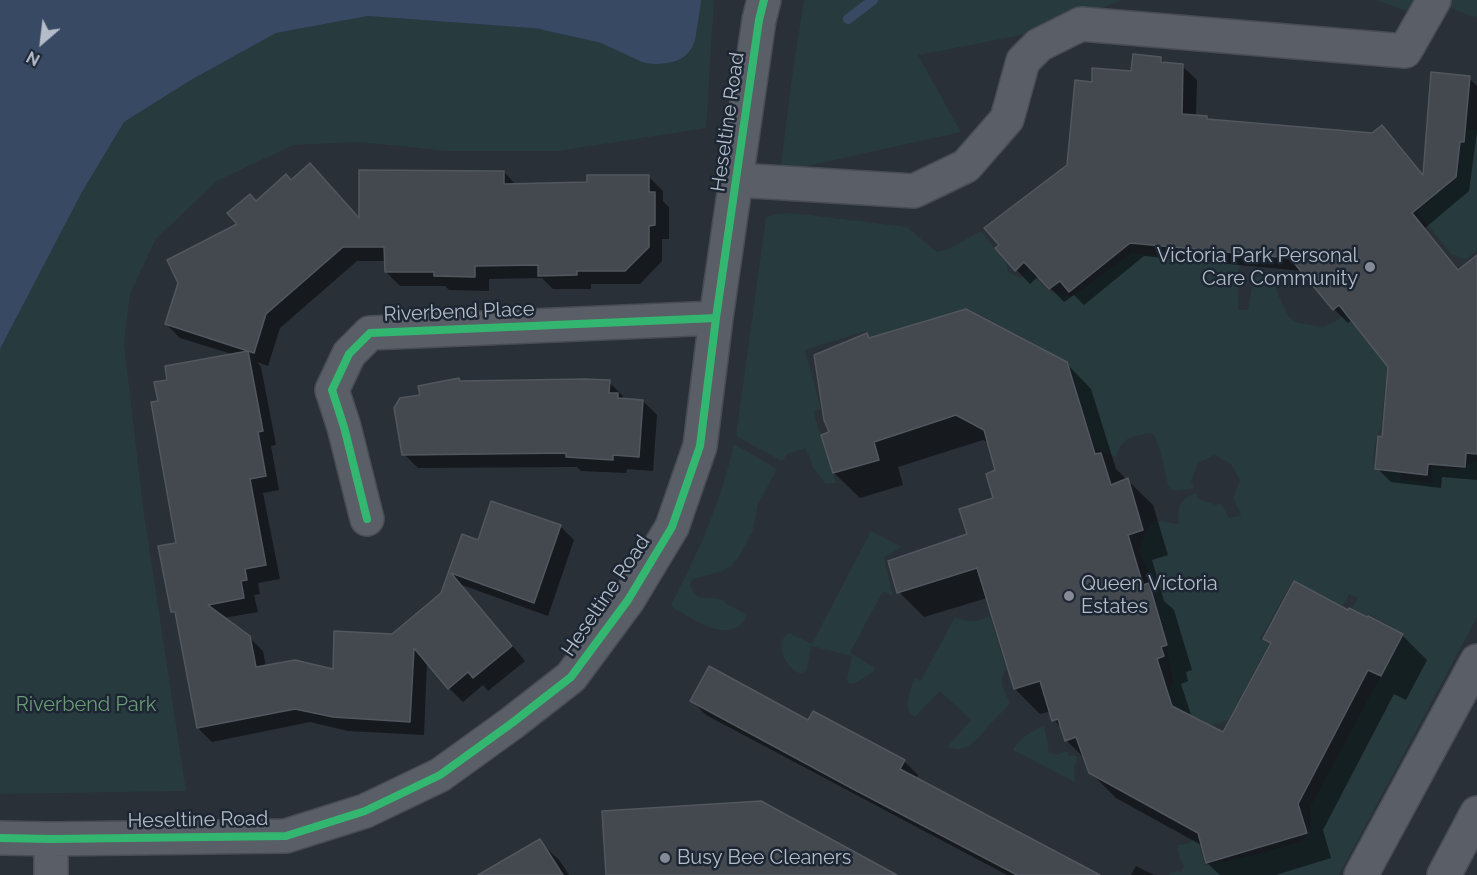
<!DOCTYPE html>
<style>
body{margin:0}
#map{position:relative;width:1477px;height:875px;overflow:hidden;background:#2a3038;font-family:Raleway,sans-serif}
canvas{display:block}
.north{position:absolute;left:12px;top:12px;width:60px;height:60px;-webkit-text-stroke:4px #1d2633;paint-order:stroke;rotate:208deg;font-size:16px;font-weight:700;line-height:24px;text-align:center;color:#b4bcc9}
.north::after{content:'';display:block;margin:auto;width:21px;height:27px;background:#b4bcc9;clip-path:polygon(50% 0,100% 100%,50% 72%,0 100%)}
</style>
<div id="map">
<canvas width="1477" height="875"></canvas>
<div class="north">N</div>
</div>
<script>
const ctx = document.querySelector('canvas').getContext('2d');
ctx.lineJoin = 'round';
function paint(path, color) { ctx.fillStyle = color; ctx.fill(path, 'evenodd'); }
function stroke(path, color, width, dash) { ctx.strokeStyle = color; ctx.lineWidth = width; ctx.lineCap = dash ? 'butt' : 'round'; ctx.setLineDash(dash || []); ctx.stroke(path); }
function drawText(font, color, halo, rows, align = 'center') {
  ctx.font = font + ' Raleway,sans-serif'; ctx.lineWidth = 5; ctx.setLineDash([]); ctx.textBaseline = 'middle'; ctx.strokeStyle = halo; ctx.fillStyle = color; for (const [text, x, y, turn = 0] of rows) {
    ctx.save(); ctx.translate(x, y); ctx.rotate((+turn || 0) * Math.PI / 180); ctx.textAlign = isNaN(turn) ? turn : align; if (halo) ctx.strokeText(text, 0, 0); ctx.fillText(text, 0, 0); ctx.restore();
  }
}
const green = new Path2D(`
 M653 0H714L706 128 558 151H448L359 142 293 145 217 181 156 239 130 294 124 343 143 507 186 791 0 794V349L82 192 124 122 191 80 276 33 368 16 652 37Z
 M804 0H1123L1032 33 918 55 961 132 780 172 794 63Z
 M1375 0H1415L1410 12Z
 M1448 0H1477V17L1468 15 1449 7Z
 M1466 130H1477V251L1466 259 1451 254 1417 211 1457 177 1461 143H1465Z
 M792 213 907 227 933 249 938 252 950 248 981 231 1007 264 1008 272 1020 278 1025 275 1028 268C1044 286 1046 295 1073 296L1131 253 1239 261 1238 310H1248L1253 279 1266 274 1270 276 1274 280 1279 297 1289 317 1295 322 1323 327 1336 321 1345 314 1387 367 1381 428C1374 440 1372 455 1375 469L1401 472V479L1434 483 1431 477 1432 467C1453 469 1458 472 1477 460V617L1339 875H1169L1171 873 1177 871 1181 872 1184 866C1180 859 1177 853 1178 845L1189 843 1197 837 1205 865 1259 854 1302 841 1308 833V828L1311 822 1310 807 1404 633 1368 614 1367 616 1352 608 1358 598 1349 594 1343 606 1293 580 1260 639 1269 644 1228 720 1212 725 1172 705 1168 691 1173 682 1166 647 1168 646 1148 572 1139 550 1146 531 1154 521C1166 520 1168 524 1179 524 1177 506 1179 500 1196 493L1198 499 1216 505 1221 503 1229 518 1239 516 1241 514 1233 498 1240 480 1231 464 1214 455 1198 463 1191 481 1194 488 1178 491 1171 489 1168 485 1160 450 1153 433C1135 435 1120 437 1117 457L1104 453 1093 445 1067 361 967 308 869 337 866 331 805 350 821 409 814 411 816 421 836 483 826 484 814 469 806 448 787 454 782 461 736 436 766 217 778 214Z
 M734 444 777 469 758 504 753 530 739 557 731 566 722 571 693 579 690 584C697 607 710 593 725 601V603L745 614 746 618C729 645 696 620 675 609L671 605C699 551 720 505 734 444Z
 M871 531 902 547 884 557 893 596 883 591 850 653 874 667V672L855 683 849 684 847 679 852 656 811 646 807 669 803 674C785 671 773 641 789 633L812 644Z
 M990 616 1006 669C997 680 1005 692 1010 703 1004 710 997 717 990 724 980 736 965 757 948 746L971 720 940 691 915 717 909 713C905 700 911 689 915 677L920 682 955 617C969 623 976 623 990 616Z
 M1044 726 1049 749 1048 752 1056 755 1067 751 1069 756H1076L1077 761 1074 767 1075 782 1013 750C1020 737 1031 732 1044 726Z`);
const water = new Path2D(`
 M0 0H653V37L368 16 276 33 191 80 124 122 82 192 0 349Z`);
const shadow = new Path2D(`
 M1161 59 1166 64 1182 66 1197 80 1196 116 1207 117 1211 121 1372 135 1382 127 1396 141 1425 176 1468 77 1477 86V132L1469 191 1425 228 1460 271 1477 257V480L1442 477 1441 488 1391 482 1377 468 1383 438 1390 366 1352 320 1348 323 1334 309 1303 271 1144 256 1084 305 1074 295 1064 302 1039 276 1030 284 997 249 1069 166 1093 83 1132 73Z
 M504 172 516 185 589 183 649 177 663 191V201L669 207V239H662V261L640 284H591V289H553L542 278 489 279V291L449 290 445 286H400L386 272V261H357L280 328 268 366 257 362 261 367 276 445 271 446 279 490 263 493 280 579 258 583 260 594 254 595 258 612 224 618 249 637 263 651 266 667 334 671 392 635 442 594 463 535 479 541 560 526 574 540 548 616 462 585 525 661 488 691 483 685 463 702 449 688 427 662 424 735 348 731 310 722 212 742 198 728 177 616 172 612 178 544 160 402 169 381 235 355 180 338 166 324 180 283 239 225 256 202 291 182 360 220Z
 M867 334 871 339 1066 363 1091 389 1116 469 1153 505 1168 555 1152 560 1164 601 1174 610 1192 670 1186 672 1188 681 1181 684 1192 718 1224 734 1272 645 1265 639 1349 612 1402 635 1427 660 1406 700 1394 694 1323 830 1331 858 1276 875H1220L1207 863 1203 846 1116 798 1090 772 1085 759 1066 740 1063 730 1054 720 1051 711 1040 714 1015 689 987 598 924 617 899 592 969 535 995 499 997 471 989 443 983 440 898 467 903 485 860 498 834 473 831 433Z
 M459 380 462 382H609L623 396V400L643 401 657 415 653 471 627 469 626 473 581 471 577 467 418 468 404 454 421 396Z
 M692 701 809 722 904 761 918 775 916 779 1097 875H1007L706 715Z
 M539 841 560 861 569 875H481Z
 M1136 866 1154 875H1131Z`);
const stream = new Path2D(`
 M848 19 873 0`);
const river = new Path2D(`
 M551 0 610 13 653 33 665 32 670 0`);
const building = new Path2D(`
 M1133 54 1161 57V62L1183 64 1182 114 1207 116V119L1372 133 1382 125 1423 175 1431 72 1470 76 1464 142H1460L1456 177 1412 213 1458 270 1477 255V454L1466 453 1465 467 1428 464 1427 475 1375 469 1378 436 1382 437 1388 367 1339 305 1333 310 1290 258 1130 243 1069 292 1060 281 1049 289 1024 262 1015 271 995 248 999 245 984 228 1067 165 1075 80 1092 82V68L1131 71Z
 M310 163 359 218V170L504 171V184L587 182V175H649V192H655V225L649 226V247L625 271H577V275L538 276V265L475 266V277L434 276V272H385L384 247H343L266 314 254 353 165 324 178 283 167 260 237 224 227 213 250 194 256 201 286 174 291 180Z
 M966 309 1067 362 1095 454 1101 453 1111 485 1128 478 1143 530 1128 535 1143 585 1149 583 1167 645 1161 647 1164 656 1157 659 1172 706 1223 732 1271 643 1263 639 1294 581 1348 610 1349 608 1367 617 1368 616 1403 634 1381 676 1368 670 1298 804 1307 833 1206 863 1198 833 1089 773 1076 737 1065 741 1058 719 1052 721 1040 681 1014 689 977 568 897 593 888 561 967 534 959 509 993 498 986 474 995 470 984 430 956 415 874 442 879 460 833 473 821 435 829 432 824 420 814 355 867 333 869 338Z
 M248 351 263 431 258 432 266 476 250 479 266 565 245 569 247 580 241 581 244 598 208 605 250 636 256 667 295 660 333 669 334 631 392 634 441 593 462 534 478 540 491 501 561 525 534 603 451 573 512 646 473 678 468 672 448 689 414 648 410 722 333 717 295 709 197 728 175 612H171L158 546 176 543 151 402 158 401 154 382 167 380 165 366Z
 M459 378 460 381 584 379 610 380 609 393H618V398L643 400 639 457 613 455V460L566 457V453L402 455 394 408 400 398 420 395 418 386Z
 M709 666 808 720 813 711 905 760 900 769 1100 875H1017L853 789 690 701Z
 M761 801 897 875H606L602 811Z
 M540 839 563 875H478Z`);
const minor = new Path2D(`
 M736 180 914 191 966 166 1007 119 1023 61 1039 45 1081 24 1405 51 1434 0
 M367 519 344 427 332 390 349 354 370 333 716 318
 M0 838 51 839 286 836 365 811 440 775 512 723 571 677 628 600 672 527 700 446 716 318 759 20 764 0
 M51 839V875
 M1361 875 1477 661
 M1444 875 1477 813`);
const cycleway = new Path2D(`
 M367 519 344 427 332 390 349 354 370 333 716 318
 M0 838 51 839 286 836 365 811 440 775 512 723 571 677 628 600 672 527 700 446 716 318 759 20 764 0`);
const markers = [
 [1370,267,6,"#848b96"],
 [1069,596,6,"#848b96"],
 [665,858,6,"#848b96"]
];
const streetNames = [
 ["Heseltine Road",728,122,-82],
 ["Riverbend Place",459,312,-2],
 ["Heseltine Road",606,596,-56],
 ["Heseltine Road",198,820,-1]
];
const poiNames = [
 ["Victoria Park Personal",1358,256,"right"],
 ["Care Community",1358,279,"right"],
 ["Queen Victoria",1081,584],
 ["Estates",1081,607],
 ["Busy Bee Cleaners",677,858]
];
const parkNames = [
 ["Riverbend Park",86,705]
];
paint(green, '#273a3e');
paint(water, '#384963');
paint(shadow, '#0007');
stroke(stream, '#384963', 10);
stroke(river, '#384963', 62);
paint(building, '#444950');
stroke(building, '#52575f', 1.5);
stroke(minor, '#484c53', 36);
stroke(minor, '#5a5e66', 33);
stroke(cycleway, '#33b770', 8);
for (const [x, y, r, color] of markers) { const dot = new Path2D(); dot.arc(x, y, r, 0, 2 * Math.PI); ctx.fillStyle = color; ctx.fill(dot); stroke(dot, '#1d2633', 2); }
drawText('20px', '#b4bcc9', '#1d2633', streetNames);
drawText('20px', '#b4bcc9', '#1d2633', poiNames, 'left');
drawText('20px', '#6b9a76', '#1d2633', parkNames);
</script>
